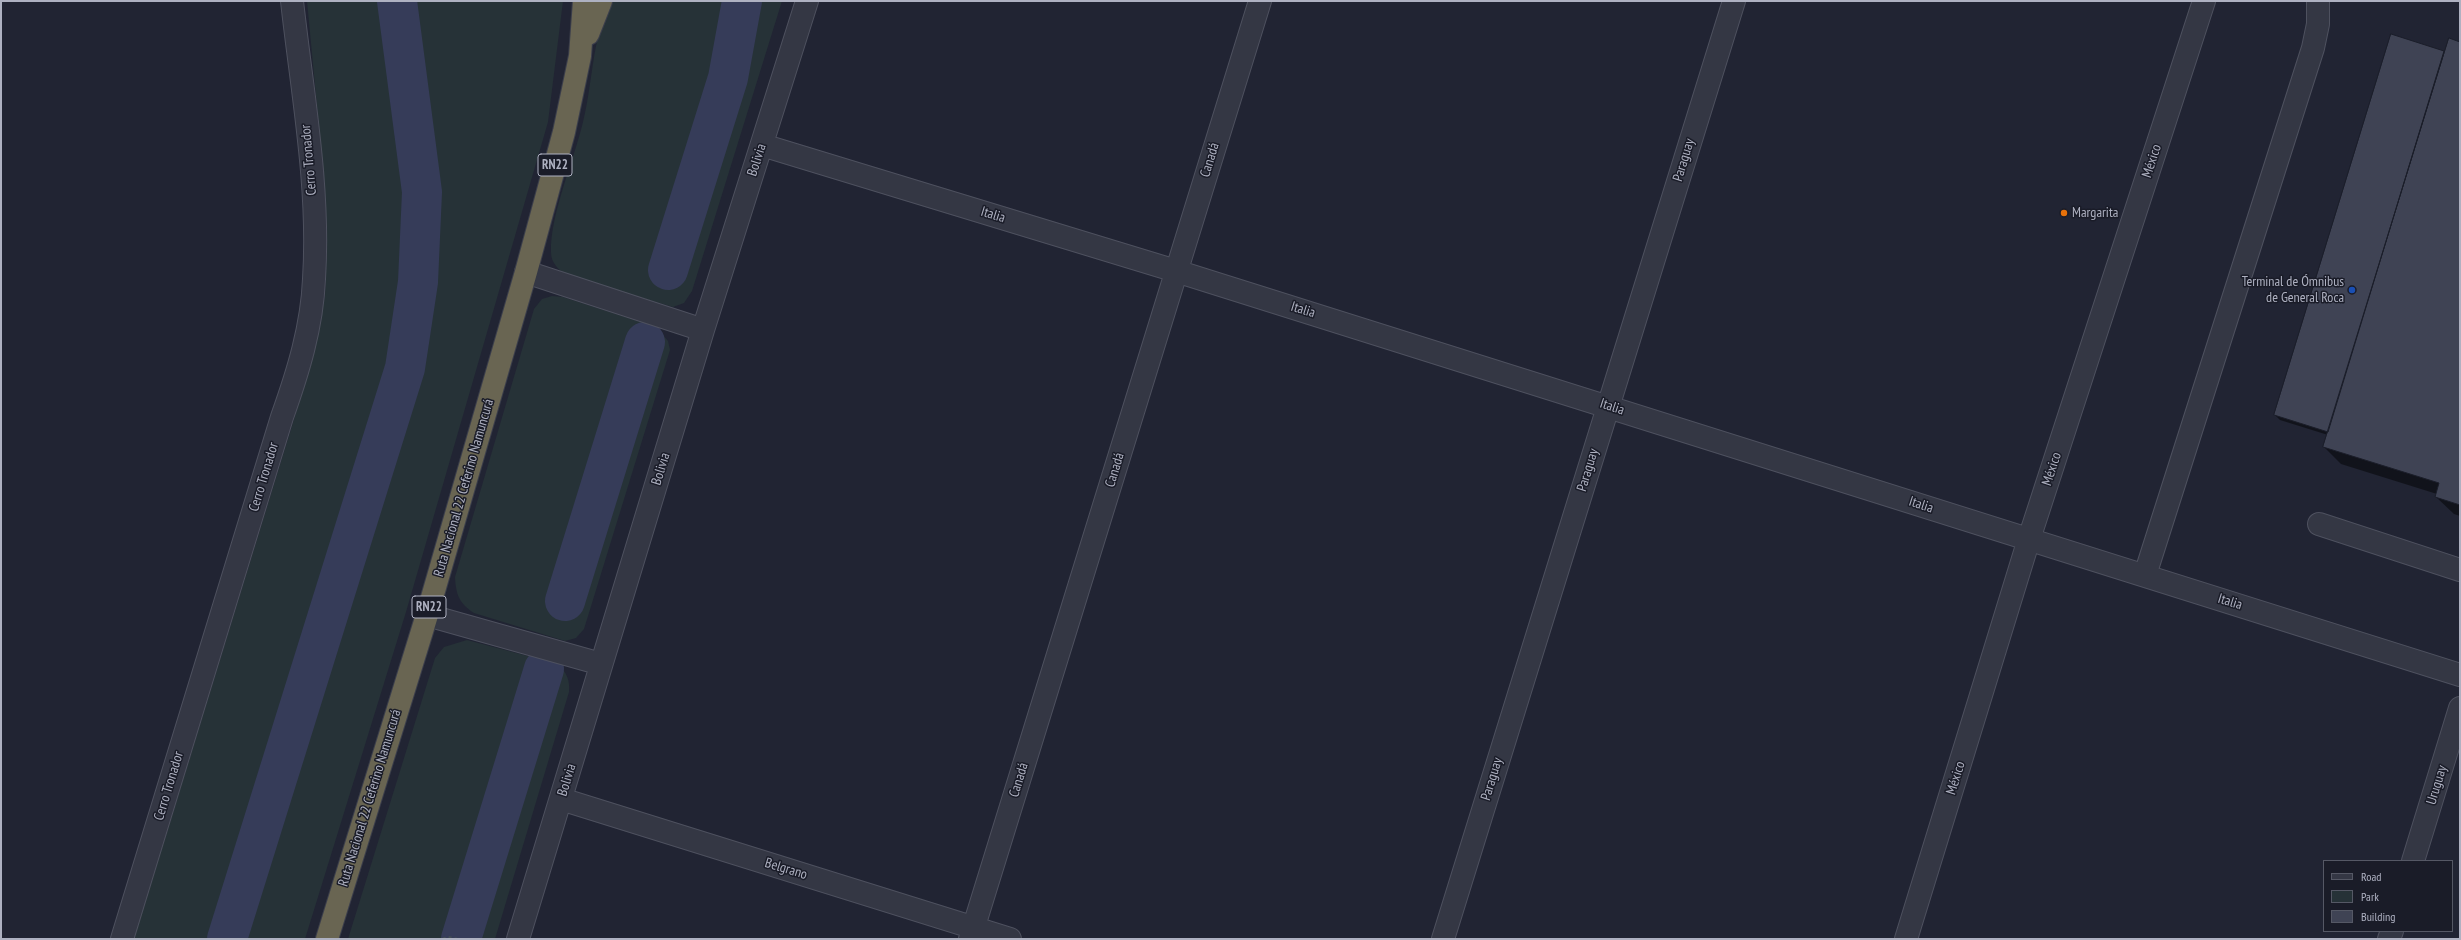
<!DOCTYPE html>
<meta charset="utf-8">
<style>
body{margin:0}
#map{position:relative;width:2461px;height:940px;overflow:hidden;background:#212433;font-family:"PT Sans Narrow",sans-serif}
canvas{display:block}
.frame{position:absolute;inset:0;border:2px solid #aeb1c1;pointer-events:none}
.legend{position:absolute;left:2323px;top:860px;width:130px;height:72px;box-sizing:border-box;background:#1a1c28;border:1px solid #555865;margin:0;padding:5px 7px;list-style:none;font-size:12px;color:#aeb1c1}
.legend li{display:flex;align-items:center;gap:8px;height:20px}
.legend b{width:20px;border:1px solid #555865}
</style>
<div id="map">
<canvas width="2461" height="940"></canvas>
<div class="frame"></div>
<ul class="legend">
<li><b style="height:5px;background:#343744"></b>Road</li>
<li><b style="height:11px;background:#263237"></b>Park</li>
<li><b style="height:11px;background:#3f4354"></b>Building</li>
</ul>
</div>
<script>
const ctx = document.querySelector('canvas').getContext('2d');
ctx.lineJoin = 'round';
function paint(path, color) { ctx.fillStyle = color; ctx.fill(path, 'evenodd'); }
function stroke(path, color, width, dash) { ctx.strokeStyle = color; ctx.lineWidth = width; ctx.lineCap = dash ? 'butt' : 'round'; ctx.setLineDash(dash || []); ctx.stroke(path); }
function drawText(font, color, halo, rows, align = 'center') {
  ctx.font = font + ' "PT Sans Narrow",sans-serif'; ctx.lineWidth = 3; ctx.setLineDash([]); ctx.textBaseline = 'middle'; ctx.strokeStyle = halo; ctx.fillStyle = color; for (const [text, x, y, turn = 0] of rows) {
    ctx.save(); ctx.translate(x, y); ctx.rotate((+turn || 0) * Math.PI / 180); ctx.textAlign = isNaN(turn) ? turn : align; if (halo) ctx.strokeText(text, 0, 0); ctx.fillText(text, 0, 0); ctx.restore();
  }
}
const green = new Path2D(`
 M307 1H563L548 122 406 612 305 939H134L312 361 325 296 327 242 324 180Z
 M610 1H782L692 291 684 303 673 307 567 276C558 269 551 263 551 252 550 215 574 160 583 122 593 82 592 39 610 1Z
 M552 296 563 297 656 327 668 341 670 350 584 629 576 638 565 641 474 613C459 603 456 595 455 577L534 309 542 299Z
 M467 640 558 664C567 673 570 680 569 692L495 939H348L435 658 444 647Z`);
const shadow = new Path2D(`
 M2460 43V516L2454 514 2436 497 2437 494 2341 464 2324 447 2328 435 2280 420 2275 415 2444 52 2445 54Z`);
const canal = new Path2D(`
 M668 270 728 78 742 1
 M565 601 645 342
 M227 939 405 368 418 282 422 192 397 1
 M461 939 544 669`);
const building = new Path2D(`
 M2391 34 2444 51 2328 432 2274 415Z
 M2449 38 2460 42V505L2435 497 2439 483 2323 447Z`);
const path = new Path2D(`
 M443 939 448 937 457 939`);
const minor = new Path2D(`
 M762 145 1176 271 2460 675
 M526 272 703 330
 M2319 524 2460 570
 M2145 575 2313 48 2318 24V1
 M427 615 601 664
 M561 799 1010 939
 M2413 861 2460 708
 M122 939 282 417C298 372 312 327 314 279 320 187 302 92 292 1
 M518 939 703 330 807 1
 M970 939 1260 1
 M1443 939 1734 1
 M1906 939 2029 539 2204 1
 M2389 939 2392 931`);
const highway = new Path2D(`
 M588 34 601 1
 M327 939 427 615 526 272 564 132 580 56 584 1`);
const markers = [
 [2064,213,4,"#e8710a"],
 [2352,290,4,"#1a4fb4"]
];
const shields = [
 [555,165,34],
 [429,607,34]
];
const shieldNames = [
 ["RN22",555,165],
 ["RN22",429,607]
];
const streetNames = [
 ["Cerro Tronador",309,160,-95],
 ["Bolivia",757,160,-72],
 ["Canadá",1210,160,-73],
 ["Paraguay",1684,160,-73],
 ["México",2152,161,-72],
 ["Italia",993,215,17],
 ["Italia",1303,310,17],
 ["Italia",1612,407,18],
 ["Bolivia",661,469,-73],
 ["México",2052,469,-72],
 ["Canadá",1115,470,-73],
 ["Paraguay",1588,470,-73],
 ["Cerro Tronador",264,477,-73],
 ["Ruta Nacional 22 Ceferino Namuncurá",464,488,-74],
 ["Italia",1921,505,18],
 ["Italia",2230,602,17],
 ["México",1956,778,-73],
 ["Paraguay",1492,779,-73],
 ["Bolivia",567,780,-73],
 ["Canadá",1019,780,-73],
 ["Uruguay",2437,785,-73],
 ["Cerro Tronador",169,786,-73],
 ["Ruta Nacional 22 Ceferino Namuncurá",370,798,-73],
 ["Belgrano",786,869,17]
];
const poiNames = [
 ["Margarita",2072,213],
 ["Terminal de Ómnibus",2344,282,"right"],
 ["de General Roca",2344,298,"right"]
];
paint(green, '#263237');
paint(shadow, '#0007');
stroke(canal, '#363c59', 40);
paint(building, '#3f4354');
stroke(building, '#1b1e2a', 1);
stroke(minor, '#4e515f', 24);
stroke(highway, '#3b3e4b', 24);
stroke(path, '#424d54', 2.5, [3, 3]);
stroke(minor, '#343744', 22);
stroke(highway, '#696552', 22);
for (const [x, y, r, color] of markers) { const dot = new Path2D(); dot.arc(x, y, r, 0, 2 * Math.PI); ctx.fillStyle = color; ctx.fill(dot); stroke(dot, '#1a1c28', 1.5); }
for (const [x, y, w] of shields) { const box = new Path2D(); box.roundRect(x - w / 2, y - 11, w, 22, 3); ctx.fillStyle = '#1a1c28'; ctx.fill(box); stroke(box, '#aeb1c1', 1); }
drawText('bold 13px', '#aeb1c1', null, shieldNames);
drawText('14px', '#aeb1c1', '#1a1c28', streetNames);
drawText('14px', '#aeb1c1', '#1a1c28', poiNames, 'left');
</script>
